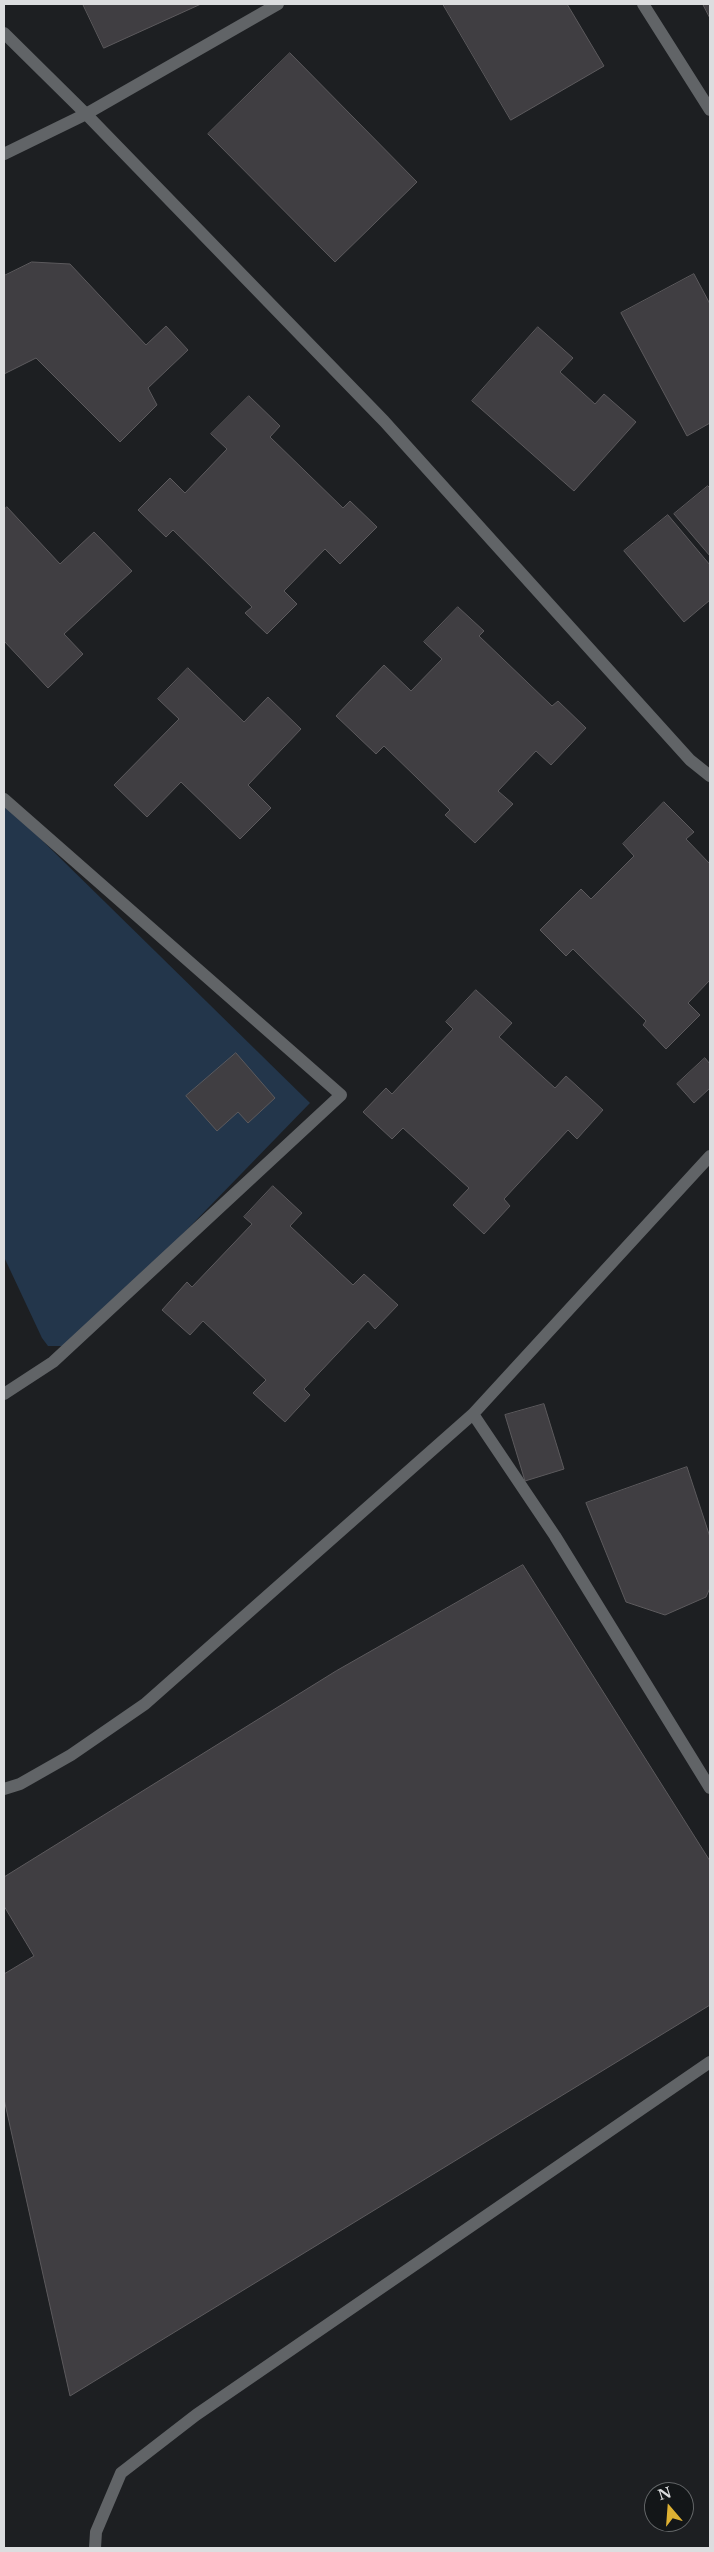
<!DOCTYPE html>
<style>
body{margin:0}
#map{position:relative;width:714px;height:2552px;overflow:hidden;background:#1d1f22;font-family:"Libre Baskerville",serif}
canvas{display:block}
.frame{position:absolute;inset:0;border:5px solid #dcdddf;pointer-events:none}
.north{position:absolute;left:644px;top:2482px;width:50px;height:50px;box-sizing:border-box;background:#131618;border:1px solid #636668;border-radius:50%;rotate:342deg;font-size:14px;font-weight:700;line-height:20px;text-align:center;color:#dcdddf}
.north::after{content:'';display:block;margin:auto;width:18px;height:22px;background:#deb133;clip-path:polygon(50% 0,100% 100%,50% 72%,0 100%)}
</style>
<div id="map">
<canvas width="714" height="2552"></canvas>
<div class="frame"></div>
<div class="north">N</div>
</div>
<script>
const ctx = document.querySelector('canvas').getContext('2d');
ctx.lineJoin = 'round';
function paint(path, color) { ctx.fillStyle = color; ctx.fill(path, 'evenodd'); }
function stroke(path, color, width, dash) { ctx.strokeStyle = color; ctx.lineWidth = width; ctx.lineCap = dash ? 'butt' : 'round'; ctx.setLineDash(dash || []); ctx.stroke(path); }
const green = new Path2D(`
 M4 803 310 1103 74 1346H48L42 1338 4 1257Z`);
const building = new Path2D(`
 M83 4H201L104 48Z
 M443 4H567L604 66 511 120Z
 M703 4H710V18Z
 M290 53 417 182 335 262 208 134Z
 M32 262 70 264 146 345 166 326 188 350 148 388 157 405 120 442 36 358 4 374V276Z
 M694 274 710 304V423L687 436 621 313Z
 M538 327 573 358 560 372 595 404 604 394 636 422 574 491 472 401Z
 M249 396 280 426 270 437 343 508 350 501 377 527 340 564 325 549 284 591 297 604 267 634 245 613 252 607 173 530 166 537 138 510 170 478 185 493 227 449 211 434Z
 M708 486 710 488V556L674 514Z
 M7 507 60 564 94 532 132 571 64 634 83 654 48 688 4 641V510Z
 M668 515 710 565V600L684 622 624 551Z
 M458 607 484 631 479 636 552 706 558 701 586 728 551 765 536 751 498 791 513 804 475 843 445 815 450 810 384 746 376 754 336 716 384 665 411 691 442 659 424 642Z
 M188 668 244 722 268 697 301 729 248 785 271 808 240 839 181 782 147 817 114 785 179 719 158 699Z
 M664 802 694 832 686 839 710 864V980L688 1003 700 1015 666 1049 643 1025 646 1021 573 949 566 956 540 930 581 889 591 899 634 856 623 844Z
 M476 990 512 1023 499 1037 555 1088 566 1076 603 1110 577 1139 568 1130 504 1199 510 1206 484 1234 453 1205 469 1188 403 1128 392 1139 363 1112 386 1088 392 1094 453 1029 446 1022Z
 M236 1053 275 1098 248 1123 238 1112 217 1131 186 1096Z
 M705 1058 710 1064V1088L694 1103 677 1084Z
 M273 1186 302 1213 290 1226 353 1285 364 1274 398 1305 375 1329 368 1321 304 1389 310 1395 285 1422 253 1393 266 1380 203 1321 190 1335 162 1310 187 1282 192 1287 252 1224 244 1217Z
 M544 1404 564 1469 525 1481 505 1415Z
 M687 1467 710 1537V1588L706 1597 665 1615 626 1602 586 1503Z
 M523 1565 710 1861V2005L70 2396 4 2099V1974L34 1956 4 1906V1877L336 1671Z`);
const minor = new Path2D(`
 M643 4 710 110
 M4 33 86 114 384 421 690 760 710 776
 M4 154 86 114 278 4
 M4 799 341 1095 53 1362 4 1394
 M710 1156 473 1414 555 1536 710 1788
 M4 1789 20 1784 71 1755 145 1704 473 1414
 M95 2548 96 2532 121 2473 196 2415 710 2062`);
paint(green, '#23364b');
paint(building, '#403e42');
stroke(building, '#5c5a5d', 1);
stroke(minor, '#616467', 12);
</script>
